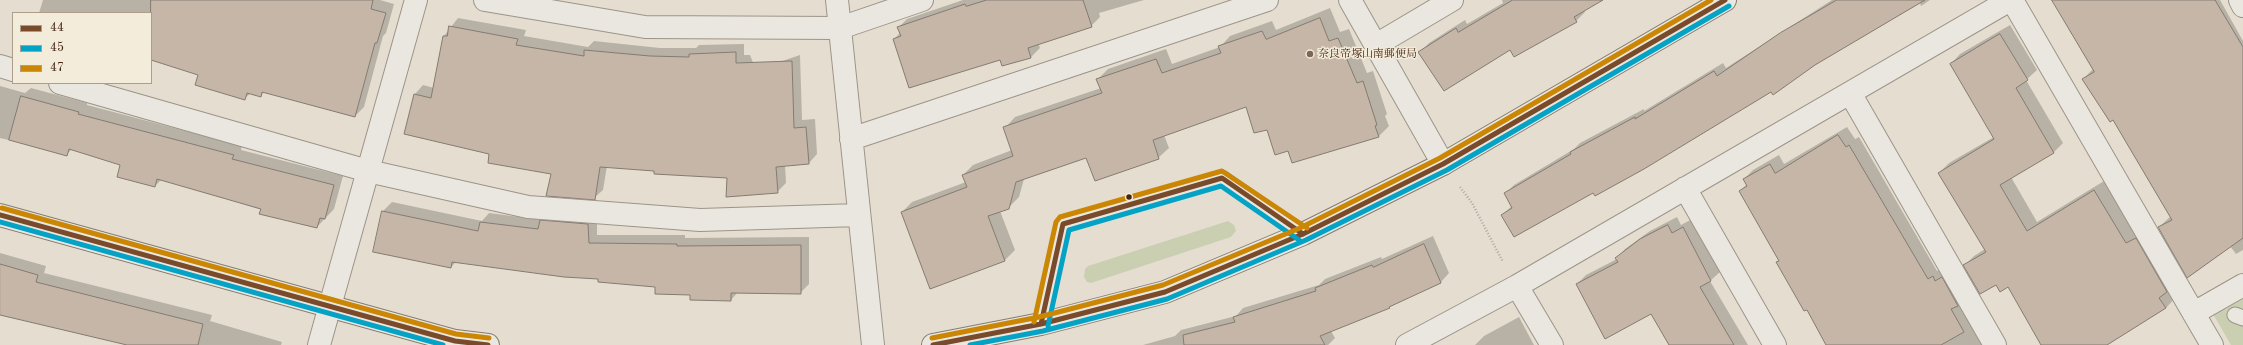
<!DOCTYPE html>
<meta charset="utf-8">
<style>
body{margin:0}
#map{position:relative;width:2243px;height:345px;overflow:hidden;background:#e5ded0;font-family:"Old Standard TT",serif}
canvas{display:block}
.legend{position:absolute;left:12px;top:12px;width:140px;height:72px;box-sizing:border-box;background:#f3ecdb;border:1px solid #ae9d8a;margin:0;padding:5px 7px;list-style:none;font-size:12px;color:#462611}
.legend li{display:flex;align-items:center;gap:8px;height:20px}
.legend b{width:20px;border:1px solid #ae9d8a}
</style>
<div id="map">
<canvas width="2243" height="345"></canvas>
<ul class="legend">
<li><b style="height:5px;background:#7a4b2a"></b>44</li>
<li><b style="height:5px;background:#04a2c5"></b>45</li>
<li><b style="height:5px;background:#cb8604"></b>47</li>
</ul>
</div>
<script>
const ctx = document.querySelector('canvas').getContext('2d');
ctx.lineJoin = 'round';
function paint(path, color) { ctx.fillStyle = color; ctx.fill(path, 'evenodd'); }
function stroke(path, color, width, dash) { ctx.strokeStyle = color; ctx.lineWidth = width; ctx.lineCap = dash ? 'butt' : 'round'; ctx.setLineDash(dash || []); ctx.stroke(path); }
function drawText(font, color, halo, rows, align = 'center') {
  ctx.font = font + ' "Old Standard TT","Noto Serif JP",serif'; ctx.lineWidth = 3; ctx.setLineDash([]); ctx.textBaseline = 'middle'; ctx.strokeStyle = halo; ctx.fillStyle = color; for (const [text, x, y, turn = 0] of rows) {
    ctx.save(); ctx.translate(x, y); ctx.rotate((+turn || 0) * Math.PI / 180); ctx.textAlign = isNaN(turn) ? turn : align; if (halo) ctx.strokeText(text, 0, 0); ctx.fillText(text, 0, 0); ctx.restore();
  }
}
const green = new Path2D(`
 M1228 221 1234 225 1236 231 1231 237 1091 283 1087 282 1084 277 1085 269 1088 266Z
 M2243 296V345H2231L2213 314Z`);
const shadow = new Path2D(`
 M43 0H380L394 4 386 33 383 36 364 107 355 116 265 91 261 96 251 93 244 99 199 75 151 59V13H39Z
 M963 0H1144L1099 13 1100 17 1091 26 1038 43 1040 48 1031 57 1002 65 1000 59 894 39 900 33 898 28 907 19Z
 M1502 0H1601L1584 10 1585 12 1576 21 1510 48 1420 52 1429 43 1465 20 1467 24 1503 3Z
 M1832 0H1930L1921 6 1920 3 1594 192 1502 215 1512 206 1505 194 1514 185 1574 149 1580 143 1644 109V111L1723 63 1726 68Z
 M2059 0H2220L2243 41V250L2236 254 2230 246 2159 227 2171 216 2114 119 2083 79 2093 69Z
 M1330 8 1340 32 1349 29 1367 73 1373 71 1387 114 1385 116 1389 126 1379 136 1288 150 1247 106 1164 135 1169 148 1158 158 1087 157 1024 179 1019 197 1008 208 1000 211 1015 250 1005 260 931 287 902 212 912 202 966 182 963 175 973 165 1012 150 1005 128 1015 117 1101 88 1098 79 1108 69 1166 49 1172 64 1220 47 1230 36 1272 21 1276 30Z
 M458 18 526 30 524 36 588 47 594 41 660 48H696L699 45 744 44V55H750L756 70 800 55 802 120 815 119 817 154 809 163 785 165 786 183 777 192 728 177 607 166 603 190 594 198 553 173 490 153 415 94 423 85 434 88 444 36Z
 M2010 25 2037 70 2026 80 2063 143 2054 152 2011 177 2037 222 2104 181 2175 298 2166 308 2106 345H2042L2009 286 1997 283 1965 265 1974 256 1985 249 1939 173 1949 163 1994 137 1951 64 1960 54Z
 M0 86 25 93 31 88 87 103V105L242 146 241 150 343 176 334 209 317 227 162 179 155 186 122 164 72 149 67 154 0 138Z
 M1847 127 1855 139 1859 137 1937 271 1942 268 1972 322 1970 324 1984 345H1827L1807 308 1777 263 1780 260 1740 191 1747 184 1744 179 1753 170 1779 155 1784 164Z
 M392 202 482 221 489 213 542 220 550 212 597 216V235H685V238L809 237V284L800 293 738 292 731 300 656 286 457 261 451 267 383 211Z
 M1677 217 1681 225 1692 219 1720 272 1710 281 1748 345H1670L1652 313 1577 284 1586 275 1617 259 1625 249 1650 231Z
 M1433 236 1449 273 1441 282 1393 304 1389 307 1331 331 1335 338 1328 345H1143L1175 336 1181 330 1236 316 1243 308 1319 285 1325 279 1381 257 1382 259Z
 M0 253 46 266 44 273 212 315 210 321 282 342 281 345H129L0 314Z
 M1519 317 1534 345H1475L1484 336Z`);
const building = new Path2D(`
 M151 0H373L371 9 386 13 377 43H375L355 117 262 92 261 97 247 93 245 100 195 85 198 75 151 60Z
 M987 0H1083L1092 27 1028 48 1031 58 1002 66 1000 60 909 88 893 39 901 36 897 27 965 4 966 6Z
 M1513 0H1603L1574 17 1577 22 1514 57 1510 50 1444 91 1418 52 1456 28 1458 32Z
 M1837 0H1925L1815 65 1773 95 1771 92 1644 169 1595 196 1593 193 1514 237 1501 215 1512 208 1504 193 1571 154 1570 152 1635 117V119L1714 71 1717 76 1780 33Z
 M2052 0H2215L2243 47V238L2187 278 2158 227 2172 220 2113 120 2110 122 2082 79 2094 72Z
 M1320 18 1329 41 1338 38 1357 83 1363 81 1377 125 1375 126 1379 137 1292 163 1288 151 1275 155 1267 130 1254 133 1246 107 1153 140 1159 159 1095 181 1086 158 1016 182 1009 209 988 216 1005 261 930 289 901 212 967 187 962 175 1013 156 1003 127 1102 93 1096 79 1156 59 1162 73 1221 53 1218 46 1262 31 1266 39Z
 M449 26 518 39 516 45 584 56V50L650 56 689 57V54L736 52V63L792 61 794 128 806 127 809 164 776 167 778 193 726 197 727 178 654 174V171L600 167 595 200 546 196 551 174 488 163 489 154 404 134 414 94 431 98 443 36H447Z
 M2000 34 2028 80 2016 88 2054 153 2000 185 2027 231 2094 190 2126 243 2136 238 2167 292 2159 298 2166 308 2107 345H2041L2008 287 2000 292 1996 285 1980 294 1963 265 1986 252 1938 173 1994 139 1950 64Z
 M21 96 79 112 78 114 234 155 232 159 334 185 325 219 320 218 317 228 259 214 261 209 157 179 155 187 117 177 120 165 69 149 67 156 9 140Z
 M1838 135 1846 147 1849 145 1928 279 1933 276 1935 281 1942 277 1958 306 1951 309 1964 332 1941 345H1826L1807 310 1804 311 1776 262 1779 261 1739 191 1747 186 1743 179 1770 164 1775 173Z
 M382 211 478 231 480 222 538 229 540 220 588 224 589 243 677 244V246L801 245V294L731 293V301L690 300V295L655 294V287L598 282V279L564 277 452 262 451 268 373 252Z
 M1668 225 1672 233 1683 227 1711 281 1700 287 1734 345H1669L1651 314 1605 339 1576 284 1618 262 1615 258 1640 239Z
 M1424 244 1441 283 1389 307 1390 308 1320 336 1325 345H1184L1183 335 1235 322 1233 317 1316 291 1315 288 1372 265 1373 267Z
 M0 264 38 275 36 282 203 324 198 345H127L0 315Z`);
const path = new Path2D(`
 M1460 187 1472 203 1503 262`);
const lane = new Path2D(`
 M2235 315 2243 318
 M1041 324 1063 224 1222 178 1303 234`);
const street = new Path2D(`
 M485 0 645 27 840 28 922 0
 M837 0 873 345
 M1350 0 1443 164
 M2012 0 2212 345
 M2240 0 2243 6
 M1376 45 1452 0
 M0 66 13 70
 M60 83 368 171 528 207 700 220 859 215
 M1850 93 1995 345
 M851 139 1267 0
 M1685 188 1775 345
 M1517 286 1552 345
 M2194 313 2243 285
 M319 345 416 0
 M1407 345 1517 286 2010 0`);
const secondary = new Path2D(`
 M0 215 455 341 488 345
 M933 345 1041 324 1165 292 1303 234 1443 164 1725 0`);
const bus1 = new Path2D(`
 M0 215 455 341 488 345
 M1041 324 1063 224 1222 178 1303 234
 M933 345 1041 324 1165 292 1303 234 1443 164 1725 0`);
const bus2 = new Path2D(`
 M0 222 443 345
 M1048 326 1069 230 1221 186 1299 240
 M970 345 1043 331 1167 299 1306 240 1447 170 1729 6`);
const bus3 = new Path2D(`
 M2 208 456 334 489 338
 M1034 322 1056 222 1060 217 1222 171 1307 228
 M932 338 1039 317 1163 285 1300 228 1440 158 1711 0`);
const markers = [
 [1310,54,4,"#7e6654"],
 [1129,197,3.5,"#462611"]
];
const poiNames = [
 ["奈良帝塚山南郵便局",1318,54]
];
paint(green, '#cacfb2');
paint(shadow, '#0003');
paint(building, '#c6b6a8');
stroke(building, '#847b70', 1);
stroke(lane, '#9c9489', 17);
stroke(street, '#9c9489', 24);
stroke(secondary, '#847b70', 24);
stroke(path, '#aca69f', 2.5, [1, 2]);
stroke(lane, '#eae7e0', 15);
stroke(street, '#eae7e0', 22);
stroke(secondary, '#eae7e0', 22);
stroke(bus1, '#7a4b2a', 5);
stroke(bus2, '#04a2c5', 5);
stroke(bus3, '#cb8604', 5);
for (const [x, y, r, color] of markers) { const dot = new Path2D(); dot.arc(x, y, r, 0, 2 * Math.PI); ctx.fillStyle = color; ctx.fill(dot); stroke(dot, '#f3ecdb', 1.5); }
drawText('11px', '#462611', '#f3ecdb', poiNames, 'left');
</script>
